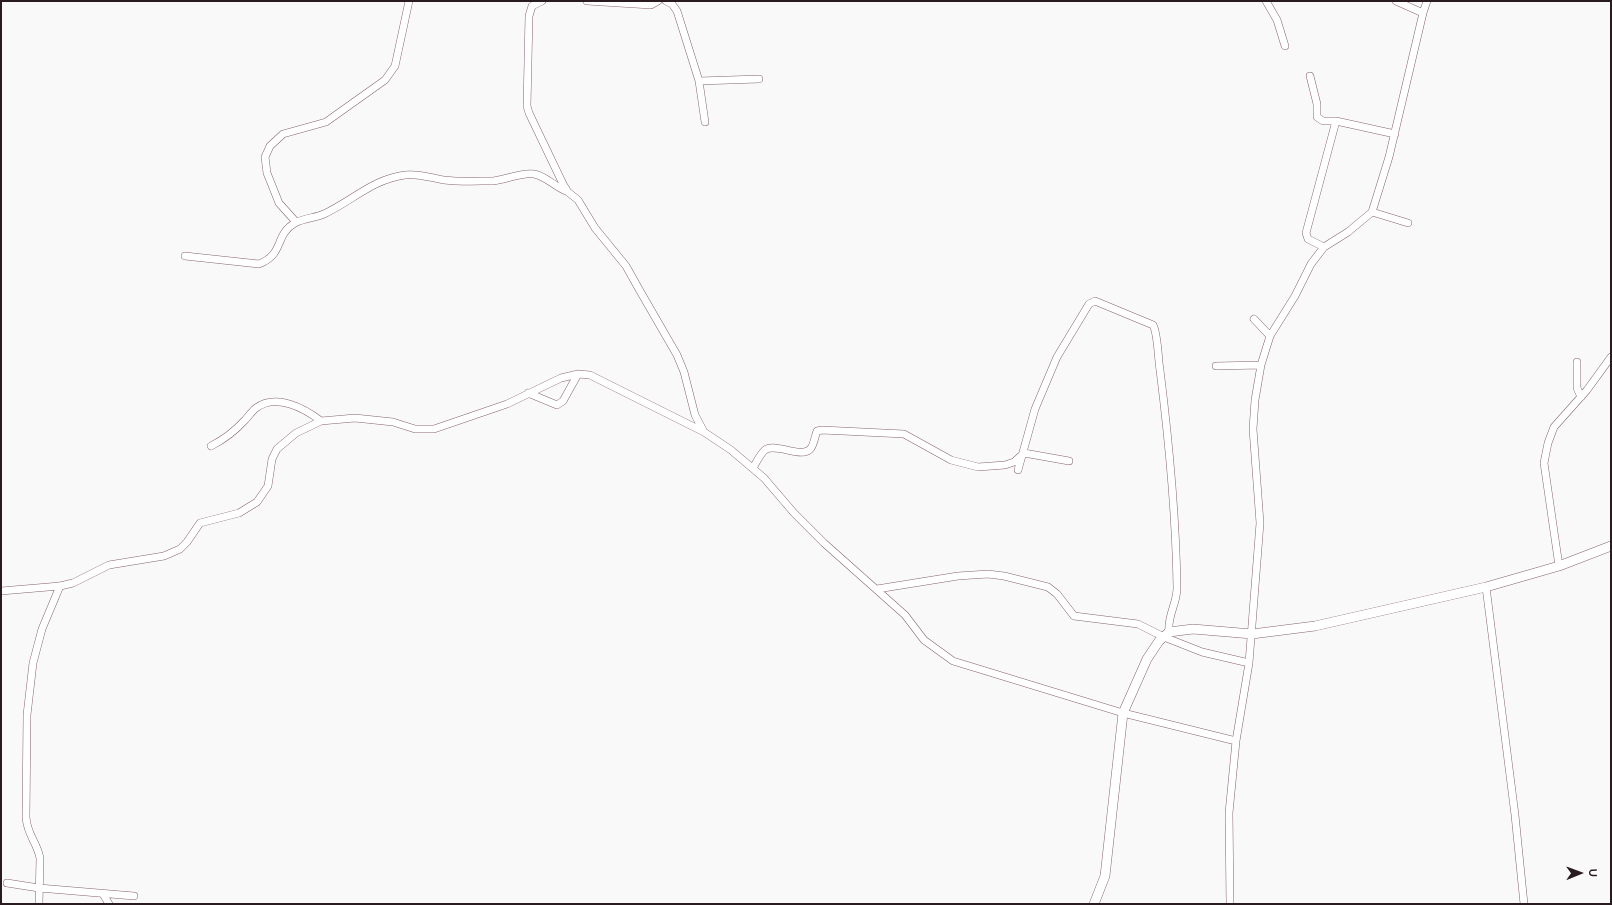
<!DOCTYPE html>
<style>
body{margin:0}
#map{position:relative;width:1612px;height:905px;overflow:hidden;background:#f9f9f9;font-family:Raleway,sans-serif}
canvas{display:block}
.frame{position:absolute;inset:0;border:2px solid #291b20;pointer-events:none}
.north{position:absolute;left:1560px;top:853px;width:40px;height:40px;-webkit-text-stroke:3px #fff;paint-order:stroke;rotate:89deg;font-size:11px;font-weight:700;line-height:16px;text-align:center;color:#291b20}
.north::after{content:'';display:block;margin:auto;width:14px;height:18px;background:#291b20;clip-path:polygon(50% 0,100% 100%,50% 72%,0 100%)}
</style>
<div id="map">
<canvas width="1612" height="905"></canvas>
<div class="frame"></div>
<div class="north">U</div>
</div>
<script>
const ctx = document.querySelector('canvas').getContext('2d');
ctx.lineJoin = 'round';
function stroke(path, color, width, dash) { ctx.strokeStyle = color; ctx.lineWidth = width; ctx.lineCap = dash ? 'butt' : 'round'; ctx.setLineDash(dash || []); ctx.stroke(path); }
const minor = new Path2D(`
 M542 1 532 6 529 16 527 106 529 113 563 184 568 192 578 200 595 228 626 266 640 291 677 355 684 372 695 415 704 432
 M587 1 651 5 658 1
 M666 1 672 4 677 11 699 81 759 79
 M1266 1 1277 20 1285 46
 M1396 1 1423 13
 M1310 76 1317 104V117L1323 121H1336L1395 134
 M699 81 705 122
 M1372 212 1408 223
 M296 222 279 203 267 173 265 157 270 146 283 134 326 122 385 80 395 66 409 1
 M1324 247 1308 239 1306 233 1336 121
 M185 256 259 264C285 254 274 235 295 223 304 218 315 218 324 214 352 201 373 179 405 175 419 173 431 178 444 180 460 182 477 181 493 181 506 180 521 172 534 174 546 176 555 187 566 191
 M1254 319 1270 336
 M1577 362V388L1581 397
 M1216 366 1261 365
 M528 393 557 405 563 401 578 374
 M211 446C225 439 235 431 245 420 249 416 252 411 256 408 276 393 304 408 321 421
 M753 468C756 463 760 454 765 450 776 442 803 460 811 448 814 444 815 436 817 431L822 430 904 434 951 460 978 467 1005 465 1014 462 1024 453 1069 461
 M1018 470 1035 409 1057 357 1089 304 1095 301 1153 325C1158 334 1158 359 1160 370 1169 442 1176 515 1177 588 1177 604 1167 616 1169 632
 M1559 566 1544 463 1548 443 1554 427 1587 390 1611 357
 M1486 587 1515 815 1524 904
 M877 589 958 576 988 574 1004 576 1048 587 1057 594 1074 616 1138 624 1164 637 1202 652 1249 663
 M1 591 60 586 73 583 109 565 164 556 180 549 187 542 200 523 239 513 257 502 268 486 272 459 277 449 296 433 321 421 355 418 393 422 415 429H434L507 404 561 378 578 374 590 375 704 432 731 450 764 478 794 513 824 543 905 615 924 640 953 661 1123 713 1236 741 1249 663 1260 523 1253 429 1255 400 1261 365 1270 336 1295 296 1311 264 1324 247 1348 232 1372 212 1389 157 1423 13 1427 1
 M7 883 39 888 134 896
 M103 894 109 904
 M39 904 40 858C37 842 27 835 26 817L27 715 33 663 42 629 60 586
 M1230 904 1229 813 1236 741`);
const tertiary = new Path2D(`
 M1094 904 1105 876 1123 713 1147 659 1159 641 1169 632 1193 629 1252 634 1315 626 1486 587 1559 566 1611 546`);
stroke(minor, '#866370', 8);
stroke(tertiary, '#866370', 10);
stroke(minor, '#fff', 7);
stroke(tertiary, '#fff', 9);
</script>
